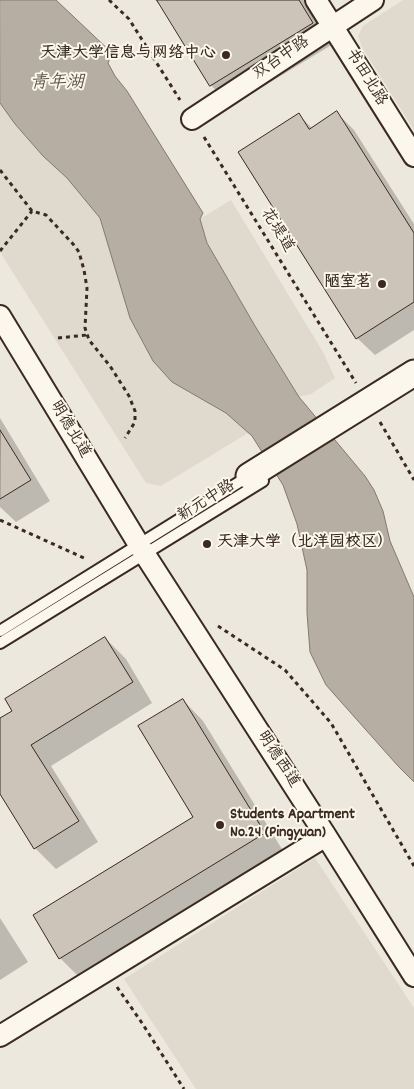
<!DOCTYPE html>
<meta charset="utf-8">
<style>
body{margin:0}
canvas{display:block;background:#fbf7ec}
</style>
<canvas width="414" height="1089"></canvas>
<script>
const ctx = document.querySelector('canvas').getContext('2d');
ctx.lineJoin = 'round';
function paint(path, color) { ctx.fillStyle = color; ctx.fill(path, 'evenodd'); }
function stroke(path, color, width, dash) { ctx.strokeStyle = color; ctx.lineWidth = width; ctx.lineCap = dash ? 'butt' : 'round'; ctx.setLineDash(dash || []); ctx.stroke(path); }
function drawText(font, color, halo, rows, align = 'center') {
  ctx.font = font + ' Dekko,"LXGW WenKai TC",sans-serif'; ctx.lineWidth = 4; ctx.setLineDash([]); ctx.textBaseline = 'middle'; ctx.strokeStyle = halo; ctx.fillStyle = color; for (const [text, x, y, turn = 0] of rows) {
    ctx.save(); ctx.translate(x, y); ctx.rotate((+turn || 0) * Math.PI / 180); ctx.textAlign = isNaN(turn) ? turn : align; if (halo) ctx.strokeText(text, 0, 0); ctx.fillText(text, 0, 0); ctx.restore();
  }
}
const built = new Path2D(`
 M0 0H414V1089H0Z`);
const green = new Path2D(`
 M403 0H414V130L362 47 358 36 363 26Z
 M0 103 15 124 43 156 67 178 100 218 130 318 172 382 226 413 248 433 161 486 146 483 0 252Z
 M231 200 323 352 335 378 311 394 299 397 255 326 207 243 200 219Z
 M315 858 414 1008V1089H196L124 979Z`);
const water = new Path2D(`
 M0 0H56L112 53 108 63 115 76 127 91 203 213 200 219 207 243 255 326 299 397 365 476 374 490 383 511 390 541 414 597V782L398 766 326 685 310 652 307 613V570L297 524 283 485 252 436 226 413 172 382 153 361 130 318 100 218 67 178 43 156 15 124 0 103Z`);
const shadow = new Path2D(`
 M155 0H305L333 44 231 106 211 85 164 9Z
 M337 113 354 130 414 224V330L375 355 357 338 299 115 312 128Z
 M0 418 50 501 16 522 0 507Z
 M105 638 126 659 152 703 51 766 98 842 56 869 35 848 0 792V720L14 711Z
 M183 700 203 721 285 854 81 979 60 958 195 818Z
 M0 918 28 962 0 980Z`);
const building = new Path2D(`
 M157 0H299L313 23 210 86Z
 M337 111 414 233V302L356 339 238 152 299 113 309 129Z
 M0 430 31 480 0 499Z
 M105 637 133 682 31 745 79 821 34 849 0 794V718L12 711 5 699Z
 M183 699 265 833 59 959 33 915 193 817 138 726Z`);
const path = new Path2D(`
 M109 0 129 19 180 100
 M204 137 356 383
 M0 170 32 211 46 215 73 244 79 252 84 270 87 288 85 328 89 340 110 366 129 396 135 411V422L125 438
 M0 251 32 211
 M58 338 87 335
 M380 422 414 480
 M0 520 84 558
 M218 626 285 670 331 723 414 866
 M117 987 142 1023 184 1089`);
const service = new Path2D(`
 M0 631 249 476
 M0 643 263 481`);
const minor = new Path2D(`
 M316 0 414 156
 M192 119 373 0
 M0 316 144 553 326 836 414 976
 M0 1036 326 836`);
const tertiary = new Path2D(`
 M249 476 414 373`);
const markers = [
 [226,55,5,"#3b2a1e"],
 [382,284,5,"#3b2a1e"],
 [207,544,5,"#3b2a1e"],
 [220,825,5,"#3b2a1e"]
];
const poiNames = [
 ["天津大学信息与网络中心",216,55],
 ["陋室茗",372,284],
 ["天津大学（北洋园校区）",217,544,"left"],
 ["Students Apartment",230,816,"left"],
 ["No.24 (Pingyuan)",230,834,"left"]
];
const streetNames = [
 ["双台中路",282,59,-34],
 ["书田北路",365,78,58],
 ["花堤道",276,231,58],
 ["明德北道",69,430,59],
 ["新元中路",207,502,-32],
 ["明德西道",277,760,57]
];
const waterNames = [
 ["青年湖",57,85]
];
paint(built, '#ede8dd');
paint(green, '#dfd9ce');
paint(water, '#b6aea2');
stroke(water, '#85796d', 1);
paint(shadow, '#0003');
paint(building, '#ccc4b9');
stroke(building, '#3b2a1e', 1);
stroke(service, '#3b2a1e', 14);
stroke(minor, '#3b2a1e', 24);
stroke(tertiary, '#3b2a1e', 29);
stroke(path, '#3b2a1e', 3, [4, 4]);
stroke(service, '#fbf7ec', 10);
stroke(minor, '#fbf7ec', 20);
stroke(tertiary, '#fbf7ec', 25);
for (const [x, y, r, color] of markers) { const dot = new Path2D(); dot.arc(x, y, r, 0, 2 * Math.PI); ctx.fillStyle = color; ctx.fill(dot); stroke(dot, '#fbf7ec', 2); }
drawText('bold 16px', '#3b2a1e', '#fbf7ec', poiNames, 'right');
drawText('16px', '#3b2a1e', '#fbf7ec', streetNames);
drawText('italic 18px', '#605246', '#fbf7ec', waterNames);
</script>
